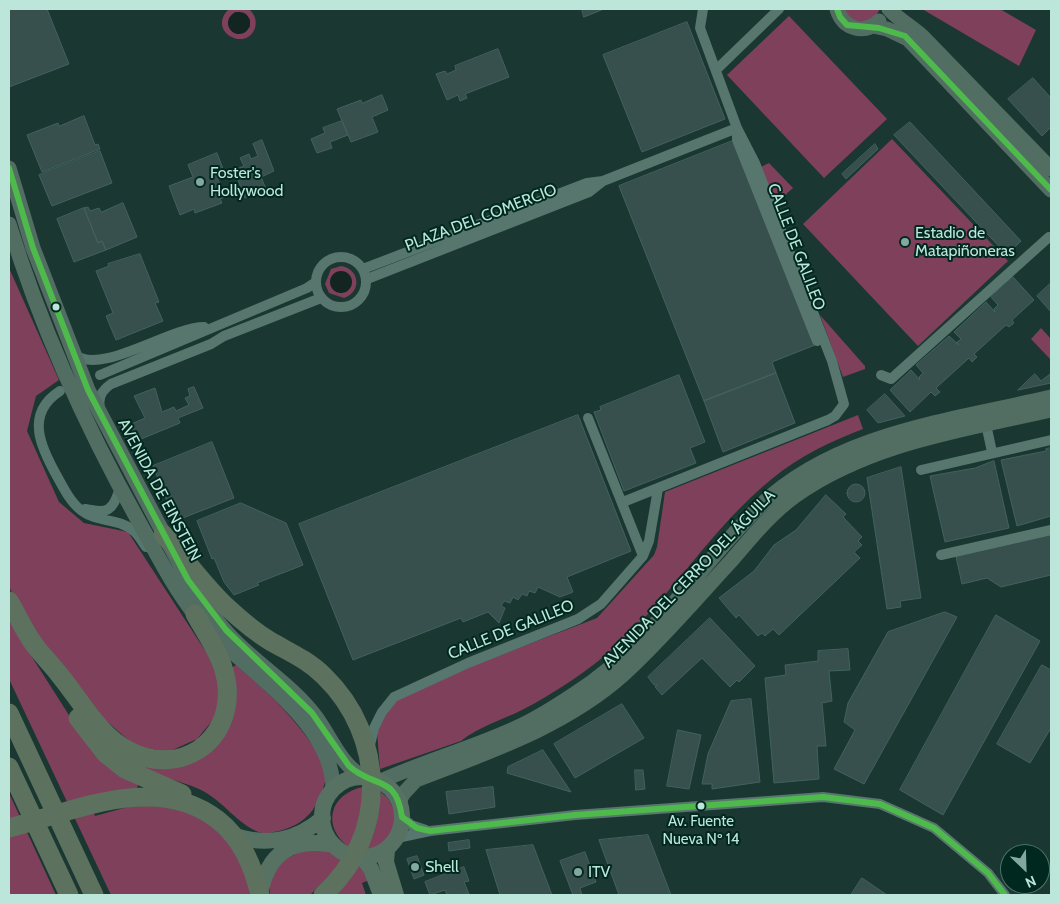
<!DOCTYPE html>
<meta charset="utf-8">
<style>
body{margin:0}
#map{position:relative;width:1060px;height:904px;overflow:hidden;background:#1b3731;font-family:Cabin,sans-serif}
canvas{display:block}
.frame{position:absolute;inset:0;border:10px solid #bbe6d9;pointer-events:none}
.north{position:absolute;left:1000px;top:844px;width:50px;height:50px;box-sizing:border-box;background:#00281f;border:1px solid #4b7469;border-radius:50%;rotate:156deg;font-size:14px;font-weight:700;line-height:20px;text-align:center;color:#bbe6d9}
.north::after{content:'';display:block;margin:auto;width:18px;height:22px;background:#83a99e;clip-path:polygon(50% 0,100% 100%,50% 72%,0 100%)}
</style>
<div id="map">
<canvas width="1060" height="904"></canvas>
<div class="frame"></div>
<div class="north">N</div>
</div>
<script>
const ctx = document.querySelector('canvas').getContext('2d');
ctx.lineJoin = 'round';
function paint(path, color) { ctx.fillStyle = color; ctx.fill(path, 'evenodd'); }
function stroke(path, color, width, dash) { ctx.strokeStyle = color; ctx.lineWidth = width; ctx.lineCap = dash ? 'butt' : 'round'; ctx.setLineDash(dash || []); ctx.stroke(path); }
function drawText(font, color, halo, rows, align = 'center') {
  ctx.font = font + ' Cabin,sans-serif'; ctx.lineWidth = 4; ctx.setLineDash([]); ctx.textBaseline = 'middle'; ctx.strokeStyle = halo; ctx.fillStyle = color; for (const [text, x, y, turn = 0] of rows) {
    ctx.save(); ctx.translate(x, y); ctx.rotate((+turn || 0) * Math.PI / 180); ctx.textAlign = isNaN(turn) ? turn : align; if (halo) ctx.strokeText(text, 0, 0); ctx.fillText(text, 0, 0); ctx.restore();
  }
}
const green = new Path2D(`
 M229 9 250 10C255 15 257 21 255 28 246 53 206 31 229 9ZM235 12 246 14 250 20V27L238 34C225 30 227 19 235 12Z
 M844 9H880L877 14 868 22 850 20Z
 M922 9H1000L1036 30 1019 66Z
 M789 16 887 119 824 178 727 75Z
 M892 139 1008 261 918 346 803 224Z
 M769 163 793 188 782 198 774 200 761 167Z
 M341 266C360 269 362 292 344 298L329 293 325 284 331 269Z
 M9 268 59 380 36 396 27 431 59 502 84 523 128 532 208 655 220 685 217 715 197 739 168 752 135 746 95 711 35 633 9 587Z
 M820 315 865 366V369L843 377Z
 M1041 328 1051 339V360L1031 339Z
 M858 415 863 429C831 441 800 456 773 478 713 526 673 595 616 646 588 671 555 693 522 710 502 720 478 727 461 741L380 769 377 732 388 711 398 699 469 667 597 618 654 555 657 547 665 492Z
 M9 621 81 734 139 782 137 788 88 797 95 816 142 803 167 802 221 830 236 851 248 877 250 895H111L9 679Z
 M236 665C272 695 305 728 328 770 321 801 312 823 279 831 270 833 263 835 254 830 234 820 221 799 199 789 178 780 155 775 133 767L135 762C161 771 174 768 200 759L231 668Z
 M363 787 364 801 350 848C321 827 329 794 363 787Z
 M381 792C405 809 397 850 366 850L374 833Z
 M9 793 56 895H9Z
 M312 848 327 850 342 858 335 871 310 895H270C267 866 287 856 312 848Z
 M358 864 369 880 362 883 366 895H335Z`);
const water = new Path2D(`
 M228 23a11 11 0 1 1 22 0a11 11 0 1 1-22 0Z
 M330 282a11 11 0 1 1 22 0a11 11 0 1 1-22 0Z`);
const building = new Path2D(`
 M9 9H47L69 64 9 87Z
 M582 9H604L584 17Z
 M687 22 725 119 642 152 603 55Z
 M498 49 509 77 465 94 467 98 460 101 458 95 447 100 436 74 445 71 447 74 456 70 455 66Z
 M1033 78 1051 98V127L1042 136 1008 99Z
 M382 95 388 110 372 117 378 132 351 142 337 109 361 100 362 103Z
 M84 116 95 145 98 144 100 149 42 172 27 135 58 123 59 126Z
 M342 121 348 135 330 142 332 148 317 153 311 139 325 133 323 128Z
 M910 122 1021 241 1007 255 894 135Z
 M262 140 274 171 261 177 266 189 245 198 234 170 244 166 240 158 249 154 251 159 258 156 253 144Z
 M735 140 815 345 772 362 776 373 704 401 619 186Z
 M875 144 878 149 846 179 842 174Z
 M100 151 112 183 52 206 39 175Z
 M217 153 225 174 217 177 225 197 220 199 222 203 195 213 194 209 180 215 169 186 193 177 188 165Z
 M123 203 137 237 106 250 102 241 98 243 84 208 88 207 90 211 99 208 101 212Z
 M84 208 98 243 102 241 106 250 74 262 57 219Z
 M140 254 159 302 155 303 163 321 116 340 106 316 113 313 96 271 109 266 108 264Z
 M1013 277 1034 300 1012 320 1014 323 1009 327 1006 325 974 354 977 357 972 362 969 358 936 388 940 392 935 396 931 392 910 412 890 390 911 370 920 380 919 377 923 373 916 365 949 336 959 345 956 343 961 339 954 332 986 302 995 312 994 309 998 305 991 297Z
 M1051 283V312L1037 296Z
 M776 373 795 423 723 452 704 401Z
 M1035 374 1041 381 1050 374 1051 383 1018 390Z
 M679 375 705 442 690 448 696 463 624 491 594 412 601 410 600 407Z
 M194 387 203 408 178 418 180 423 129 444 122 428 145 418 134 396 155 388 162 412 174 407 176 411 189 405 185 398 190 396 188 389Z
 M885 394 905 416 878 423 867 410Z
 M578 415 631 551 567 577 573 592 560 597 538 587 535 593 529 591 527 596 522 594 518 600 513 597 510 603 504 601 501 606 505 608 499 623 488 612 463 622 461 618 353 660 299 524Z
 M212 442 234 498 175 521 153 466Z
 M1051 448V516L1017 526 1001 460 1046 451V449Z
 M994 461 1009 528 945 542 930 476 975 468Z
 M901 467 921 598 900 601 901 607 887 609 867 478Z
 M847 493a9 9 0 1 1 18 0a9 9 0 1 1-18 0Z
 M826 495 846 514 843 517 862 537 858 541 862 545 854 552 860 558 779 635 773 629 765 636 762 633 758 636 739 615 736 618 719 598 754 571 774 545 796 530Z
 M241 503 286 523 303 565 257 583 259 585 234 595 224 582 214 558 212 559 197 521Z
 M1051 535V575L1001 587 987 578 962 584 956 557Z
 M945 612 957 617 864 784 834 769 855 730 844 722 848 703 888 632Z
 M996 615 1040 641 943 815 900 790Z
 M710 618 755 666 739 682 737 680 730 687 702 658 662 695 655 687 657 685H654L648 677Z
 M848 649 850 670 829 671 832 701 822 703 826 746H817L819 779 774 783 765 678 786 675 785 665 818 661V651Z
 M1042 665 1051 670V728L1030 763 997 744Z
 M751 699 760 782 712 789V784H702L708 754 731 701Z
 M622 704 644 738 575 778 554 744Z
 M678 730 701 735 689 789 667 786Z
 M543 750 571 792 507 773 508 767Z
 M635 770H643L645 789 636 790Z
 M493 787 495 807 449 814 446 792Z
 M648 835 671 895H619L599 840Z
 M469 840 470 848 449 851 448 843Z
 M533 845 552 895H500L486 850Z
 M585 852 596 882 580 888 582 895H573L560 861Z
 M417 856 424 875 414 879 407 859Z
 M464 867 469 881 464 882 469 894 447 895 445 890 430 895 425 882Z
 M862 878 887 895H851Z`);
const street = new Path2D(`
 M716 70 779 9
 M737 128V140L817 341
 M316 282a25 25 0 1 1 50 0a25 25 0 1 1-50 0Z
 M363 269 587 183 603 181 737 128
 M367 279 589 192 603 181
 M74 354C100 377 169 327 204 327
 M100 375 307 288 316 282
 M881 375 891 379 1049 237
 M60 391C24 414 41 448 58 478 64 489 71 503 82 511 98 523 121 518 135 532 139 536 143 543 146 547
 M100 409C98 398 101 391 111 384L211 344 224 336 321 298
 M588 418 643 556
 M986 424 992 452
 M921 470 1051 440
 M623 502 828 420 835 416 844 404 832 361 755 163 737 128 700 28 703 9
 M85 509C108 514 113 511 120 488
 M941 555 1051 530
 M369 749 374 728 382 712 394 697 468 663 578 619 601 604 643 556 649 541 658 489
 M402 817 411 825 426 830
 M397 838 430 831 575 815 823 797 880 804 934 828 988 873 1005 895`);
const secondary = new Path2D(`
 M837 9C843 29 864 35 879 21
 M889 9C899 20 911 26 922 36L1051 169
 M873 26 887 29 908 39 1051 190
 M9 168 33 248 88 390 188 580C201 600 215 620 232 638 258 665 293 686 316 717 330 736 341 765 362 776
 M9 224C41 328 86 427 139 522 157 554 173 587 196 616 237 666 333 718 333 789
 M381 781C425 761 473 748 518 727 538 718 558 705 576 693 651 645 698 567 760 506 835 433 954 420 1051 397
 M399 802 403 794 416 780C488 752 565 727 624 674 662 639 696 599 731 561 751 538 770 514 795 496 870 443 963 430 1051 410`);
const primary = new Path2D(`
 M322 817a40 40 0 1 1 80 0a40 40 0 1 1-80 0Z
 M235 836C268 846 296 841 323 818
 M387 850 386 862 396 895
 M363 858 371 869 381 895
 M260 895C267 853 292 837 334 845`);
const highway = new Path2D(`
 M163 534C185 558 204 586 228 608 241 620 255 632 270 641 289 652 308 660 324 676 386 736 389 836 323 895
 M9 601C18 616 25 633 36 647 43 656 51 664 58 673 80 699 97 734 129 751 179 777 232 743 227 686 225 660 207 636 195 614
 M9 713 94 895
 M78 718 105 753 125 769 182 794
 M9 767 69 895
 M9 828C75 811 157 772 218 820 242 839 253 866 260 895`);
const bus1 = new Path2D(`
 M837 9 840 17 847 25 879 28 905 36 1051 190
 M9 168 33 248 88 390 188 580 226 630 312 713 349 766C374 789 396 774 402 817L417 828 430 831 575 815 823 797 880 804 934 828 988 873 1005 895`);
const markers = [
 [200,182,5,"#83a99e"],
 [905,242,5,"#83a99e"],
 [56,307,4.5,"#bbe6d9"],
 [701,806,4.5,"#bbe6d9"],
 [415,867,5,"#83a99e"],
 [578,872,5,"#83a99e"]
];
const busNames = [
 ["Av. Fuente",701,822],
 ["Nueva Nº 14",701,840]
];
const poiNames = [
 ["Foster's",210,173],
 ["Hollywood",210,191],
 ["Estadio de",915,233],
 ["Matapiñoneras",915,251],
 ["Shell",425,867],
 ["ITV",588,872]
];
const streetNames = [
 ["PLAZA DEL COMERCIO",481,218,-21],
 ["CALLE DE GALILEO",796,247,69],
 ["AVENIDA DE EINSTEIN",159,490,62],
 ["AVENIDA DEL CERRO DEL ÁGUILA",689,579,-46],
 ["CALLE DE GALILEO",511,630,-22]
];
paint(green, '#7e405b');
paint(water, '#132520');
paint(building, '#37504d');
stroke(building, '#41625f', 1);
stroke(street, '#56766e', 10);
stroke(secondary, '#526e63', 15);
stroke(primary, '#577263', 16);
stroke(highway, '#5c725f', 19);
stroke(bus1, '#4eba4b', 6);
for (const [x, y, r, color] of markers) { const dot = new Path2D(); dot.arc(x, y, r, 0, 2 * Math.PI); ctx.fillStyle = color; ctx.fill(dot); stroke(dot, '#00281f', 2); }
drawText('15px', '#bbe6d9', '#00281f', busNames);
drawText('16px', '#bbe6d9', '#00281f', poiNames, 'left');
drawText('16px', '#bbe6d9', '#00281f', streetNames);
</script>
